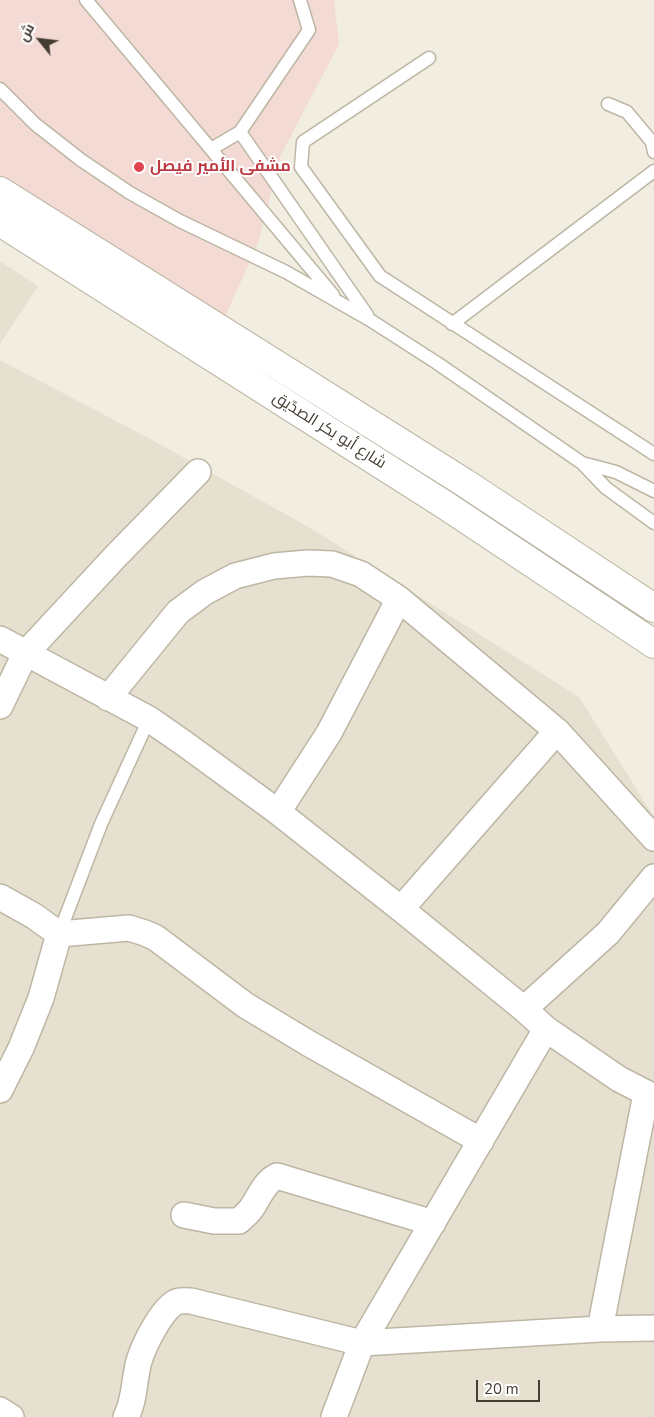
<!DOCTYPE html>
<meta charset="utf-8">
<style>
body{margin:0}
#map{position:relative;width:654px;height:1417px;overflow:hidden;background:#f1eee1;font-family:"Nunito Sans",Cairo,sans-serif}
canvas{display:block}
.north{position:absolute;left:15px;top:15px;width:50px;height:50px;-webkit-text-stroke:4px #fff;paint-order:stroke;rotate:299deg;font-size:14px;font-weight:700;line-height:20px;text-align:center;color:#433d32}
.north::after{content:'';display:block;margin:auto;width:18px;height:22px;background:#433d32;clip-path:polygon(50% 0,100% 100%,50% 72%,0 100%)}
.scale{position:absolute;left:476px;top:1380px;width:64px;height:22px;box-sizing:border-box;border:2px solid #433d32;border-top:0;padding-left:6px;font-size:15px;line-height:18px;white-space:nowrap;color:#433d32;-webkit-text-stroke:4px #fff;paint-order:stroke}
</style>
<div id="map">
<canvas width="654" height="1417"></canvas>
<div class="north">ش</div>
<div class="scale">20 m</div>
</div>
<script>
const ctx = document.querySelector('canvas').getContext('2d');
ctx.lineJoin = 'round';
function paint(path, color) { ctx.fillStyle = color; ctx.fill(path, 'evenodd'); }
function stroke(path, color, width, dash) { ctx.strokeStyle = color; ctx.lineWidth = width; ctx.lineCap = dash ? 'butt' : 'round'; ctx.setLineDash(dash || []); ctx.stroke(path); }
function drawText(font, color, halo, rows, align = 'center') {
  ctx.font = font + ' "Nunito Sans",Cairo,sans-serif'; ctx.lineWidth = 4; ctx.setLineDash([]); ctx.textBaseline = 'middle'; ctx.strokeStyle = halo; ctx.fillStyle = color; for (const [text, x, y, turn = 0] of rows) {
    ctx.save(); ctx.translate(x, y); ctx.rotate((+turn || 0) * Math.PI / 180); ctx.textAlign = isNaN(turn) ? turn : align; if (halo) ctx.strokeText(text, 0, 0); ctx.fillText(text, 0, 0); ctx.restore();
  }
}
const residential = new Path2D(`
 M0 261 38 286 0 344Z
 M0 360 154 441 312 529 579 697 654 817V1417H0Z`);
const medical = new Path2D(`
 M0 0H334L339 44 281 155 258 243 225 317 0 178Z`);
const service = new Path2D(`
 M86 0 333 295
 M429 58 303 142 301 167 380 276 654 454
 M0 89 35 124 81 160 130 193 180 221 286 272 370 320 437 363 582 463 606 488 654 523
 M608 104 627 112 652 142 654 152
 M240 132 367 315
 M211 149 240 132 309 30 300 0
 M452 324 654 171
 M582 463 616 472 654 491
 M59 934 101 824 149 719`);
const minor = new Path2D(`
 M0 639 149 719 185 744 278 812 401 909 524 1009 546 1029 619 1079 654 1097
 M108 698 178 612 205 592 235 576 274 566 308 563 332 564 361 574 399 599 557 731 654 838
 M0 706 25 654 115 557 198 472
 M278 812 329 733 399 599
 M0 897 34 916 59 934 41 998 21 1048 0 1090
 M401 909 557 731
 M59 934 129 928 145 933 156 938 245 1005 308 1043 481 1141
 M524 1009 608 933 654 877
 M184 1215 214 1221H239C243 1217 248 1213 251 1209 259 1198 264 1182 277 1176L433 1223
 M600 1329 646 1094
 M0 1410 11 1417
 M126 1417C135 1400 134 1379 139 1361 144 1345 161 1310 176 1302 181 1300 186 1301 191 1301L362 1343 600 1329 654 1328
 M334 1417 362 1343 546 1029`);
const tertiary = new Path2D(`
 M0 191 465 483 654 608
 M0 222 445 505 654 644`);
const markers = [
 [139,167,6,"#e0444e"]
];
const healthNames = [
 ["مشفى الأمير فيصل",150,167]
];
const streetNames = [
 ["شارع أبو بكر الصدّيق",329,431,32]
];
paint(residential, '#e5e0cf');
paint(medical, '#f3dad4');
stroke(service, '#bdb6a4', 15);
stroke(minor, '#bdb6a4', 28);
stroke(tertiary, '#bdb6a4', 30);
stroke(service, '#fff', 12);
stroke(minor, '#fff', 25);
stroke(tertiary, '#fff', 28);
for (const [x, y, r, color] of markers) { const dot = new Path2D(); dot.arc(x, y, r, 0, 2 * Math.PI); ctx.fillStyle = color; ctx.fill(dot); stroke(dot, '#fff', 2); }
drawText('bold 16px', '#be3a42', '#fff', healthNames, 'left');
drawText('16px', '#433d32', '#fff', streetNames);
</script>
